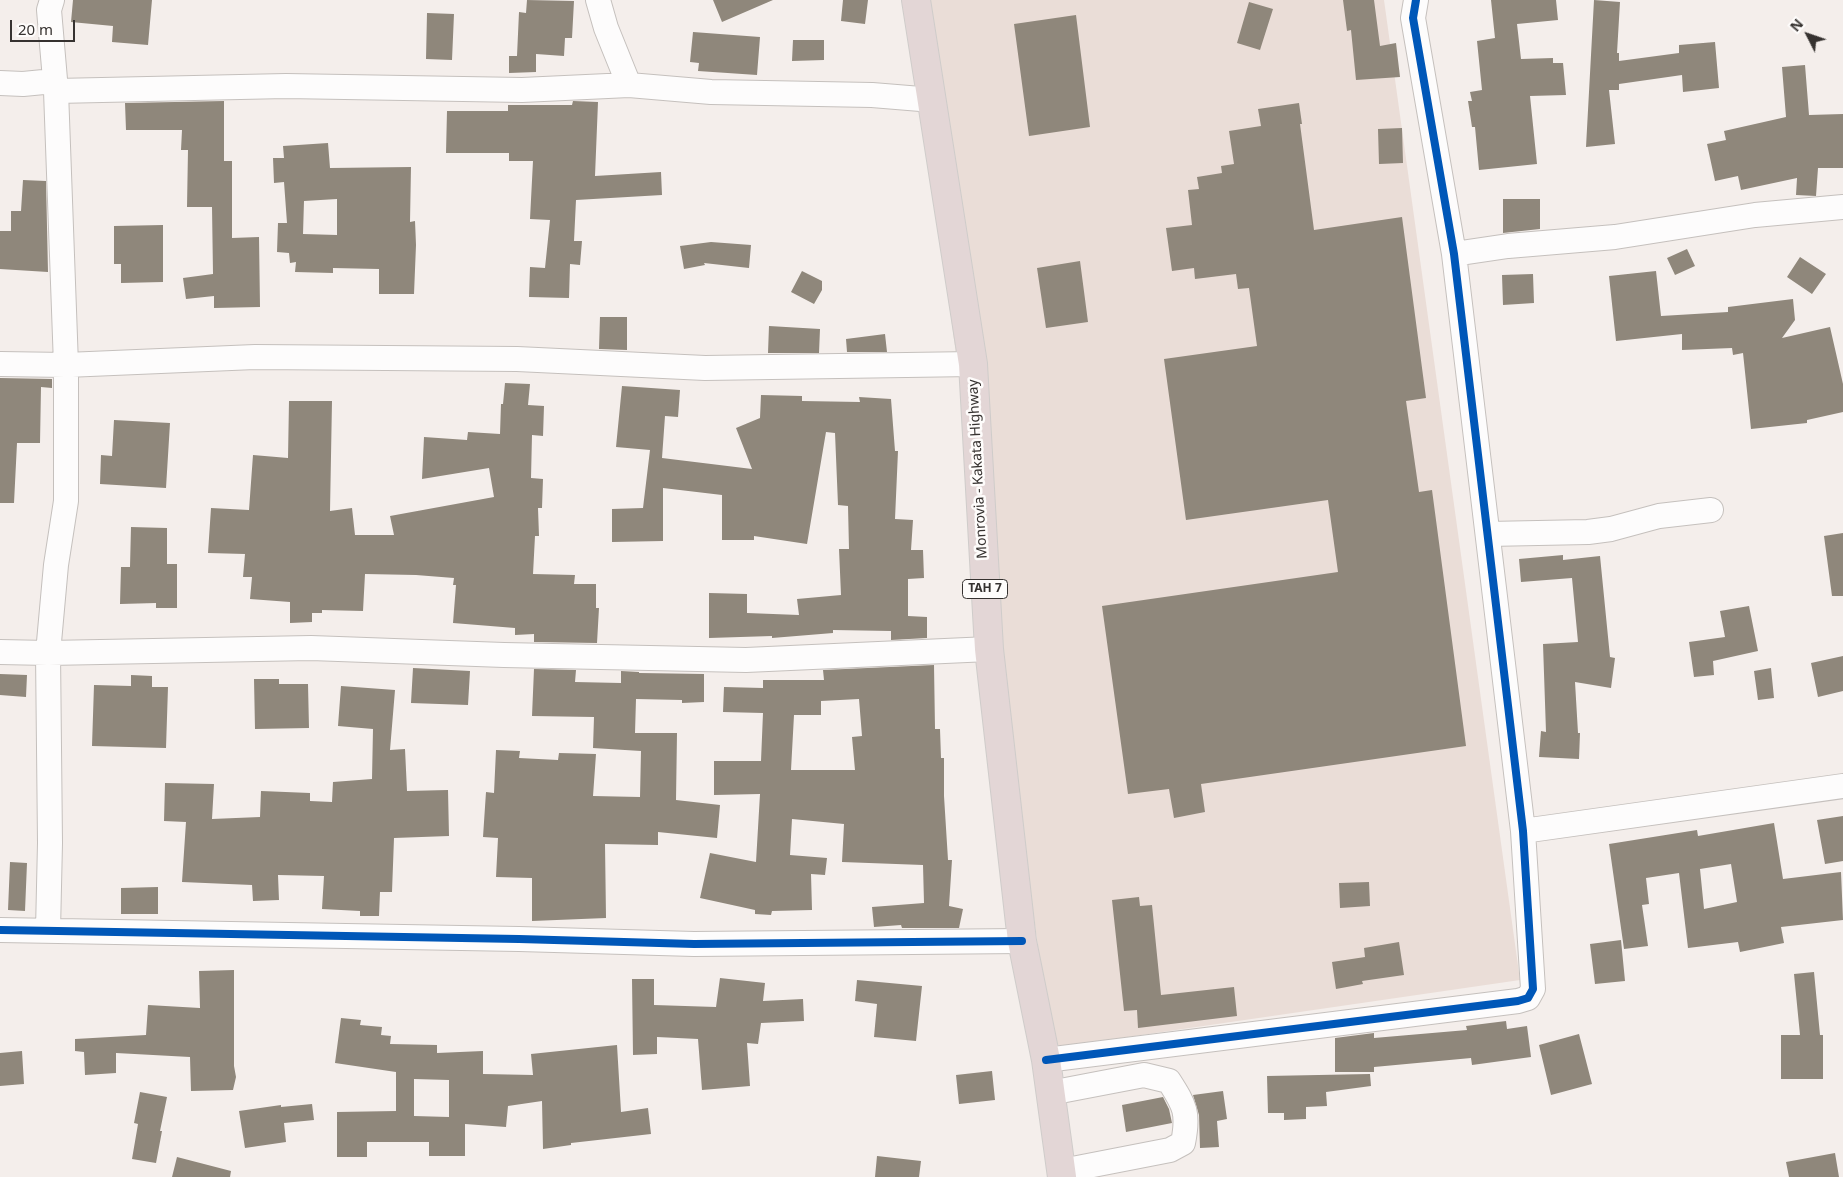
<!DOCTYPE html>
<style>
body{margin:0}
#map{position:relative;width:1843px;height:1177px;overflow:hidden;background:#f4eeeb;font-family:"Noto Sans",sans-serif}
canvas{display:block}
.north{position:absolute;left:1783px;top:10px;width:50px;height:50px;-webkit-text-stroke:4px #fefcfb;paint-order:stroke;rotate:311deg;font-size:14px;font-weight:700;line-height:20px;text-align:center;color:#363230}
.north::after{content:'';display:block;margin:auto;width:18px;height:22px;background:#363230;clip-path:polygon(50% 0,100% 100%,50% 72%,0 100%)}
.scale{position:absolute;left:10px;top:20px;width:65px;height:22px;box-sizing:border-box;border:2px solid #363230;border-top:0;padding-left:6px;font-size:15px;line-height:18px;white-space:nowrap;color:#363230;-webkit-text-stroke:4px #fefcfb;paint-order:stroke}
</style>
<div id="map">
<canvas width="1843" height="1177"></canvas>
<div class="north">N</div>
<div class="scale">20 m</div>
</div>
<script>
const ctx = document.querySelector('canvas').getContext('2d');
ctx.lineJoin = 'round';
function paint(path, color) { ctx.fillStyle = color; ctx.fill(path, 'evenodd'); }
function stroke(path, color, width, dash) { ctx.strokeStyle = color; ctx.lineWidth = width; ctx.lineCap = dash ? 'butt' : 'round'; ctx.setLineDash(dash || []); ctx.stroke(path); }
function drawText(font, color, halo, rows, align = 'center') {
  ctx.font = font + ' "Noto Sans",sans-serif'; ctx.lineWidth = 5; ctx.setLineDash([]); ctx.textBaseline = 'middle'; ctx.strokeStyle = halo; ctx.fillStyle = color; for (const [text, x, y, turn = 0] of rows) {
    ctx.save(); ctx.translate(x, y); ctx.rotate((+turn || 0) * Math.PI / 180); ctx.textAlign = isNaN(turn) ? turn : align; if (halo) ctx.strokeText(text, 0, 0); ctx.fillText(text, 0, 0); ctx.restore();
  }
}
const built = new Path2D(`
 M907 0H1384L1520 980 1052 1048Z`);
const building = new Path2D(`
 M73 0H152L148 45 112 42 113 26 71 22Z
 M527 0 574 1 572 38H565L564 56 536 54V72L509 73V56H517L519 12 526 13Z
 M713 0H773L722 22Z
 M843 0H868L865 24 841 21Z
 M1343 0H1374L1380 46 1396 43 1400 77 1356 80 1351 30 1347 31Z
 M1491 0H1556L1558 20 1517 24 1521 59 1553 58V63H1563L1566 95 1530 96 1537 164 1479 170 1475 127H1472L1468 101H1472L1470 92 1482 90 1477 41 1495 38Z
 M1594 0 1620 2 1617 53H1619V61L1679 53V45L1715 42 1719 88 1683 92 1682 75 1619 84V90H1609L1615 144 1586 147Z
 M1249 2 1273 9 1260 50 1237 43Z
 M427 13 454 14 452 60 426 59Z
 M1076 15 1090 127 1029 136 1014 24Z
 M693 32 760 37 757 75 698 71 699 63 690 62Z
 M793 40H824V60L792 61Z
 M1805 65 1809 115 1843 114V168H1818L1816 196 1796 195 1797 178 1741 190 1738 176 1715 181 1707 144 1726 140 1724 131 1786 117 1782 67Z
 M224 101V161H232V238L259 237 260 307 214 308V296L186 299 183 278 213 274 212 207H187L188 150H181L182 130H126L125 103Z
 M573 101 598 102 595 176 661 172 662 195 576 200 574 241H582L580 265 570 264 569 298 529 297 530 267 545 268 550 220 530 219 533 161H509V153H446L447 111H508V105H572Z
 M1299 103 1302 124H1300L1314 230 1402 217 1426 398 1406 401 1419 492 1432 490 1466 746 1201 784 1205 812 1174 818 1169 789 1128 794 1102 606 1338 572 1328 500 1186 520 1164 359 1257 346 1249 288 1238 289 1236 274 1195 279 1194 268 1172 271 1166 228 1192 225 1188 190 1199 189 1197 177 1222 173 1221 166 1234 164 1229 131 1261 126 1258 109Z
 M1402 128 1403 163 1379 164 1378 129Z
 M328 143 330 168 411 167 410 222 415 221 416 245 414 294H379V269L333 268V273L295 272 296 262 290 263 289 253 277 252 278 223H287L284 182 274 183 273 158H284L283 146ZM337 199V235L303 234 304 201Z
 M23 180 46 181 48 272 0 269V231H11V211H21Z
 M1503 199H1540V229L1503 233Z
 M163 225V282L121 283V264H114V226Z
 M711 242 751 245 749 268 704 263 705 265 684 269 680 246Z
 M1687 249 1695 266 1675 275 1667 258Z
 M1800 257 1826 274 1812 294 1787 277Z
 M1080 261 1088 322 1046 328 1037 268Z
 M802 271 822 281V290L814 304 791 292Z
 M1656 271 1661 316 1728 312V307L1793 299 1795 320 1782 338 1830 327 1843 384V412L1807 420V423L1751 429 1743 353 1733 355 1732 348 1682 350V334L1616 341 1609 276Z
 M1533 274 1534 303 1503 305 1502 275Z
 M600 317H627V350L599 349Z
 M769 326 820 329 819 353H768Z
 M885 334 887 352H847L846 339Z
 M0 378 52 379V388L41 387 40 443H17L14 503H0Z
 M505 383 530 384 528 405 544 406 543 436 532 435 531 478 543 479 542 508H538L539 536H535L533 574 575 575 574 584H596V608H599L597 643 534 642V634L515 635V628L453 623 456 585H453L454 578 416 575 365 574 363 611 322 610V613H312V622L290 623V602L250 599 252 577H243L245 554 208 553 211 508 249 510 253 455 288 458 289 401H332L330 511 352 508 355 535H394L390 516 494 497 489 468 422 479 424 437 467 440 468 432 500 434 501 404H503Z
 M622 386 680 390 678 417 665 416 662 458 752 469 736 428 760 418 761 395 802 396V401L860 402 859 397 891 399 895 451H898L895 519 913 520 911 550H923L924 578 908 579V616L927 617V638L891 640V631L833 630V633L772 638V636L709 638V593L747 594V613L799 615 797 599 841 595 839 549H849L848 506 838 505 835 433 826 432 807 544 754 536V540H722V495L663 488V541L612 542V509L643 508 650 450 616 447Z
 M114 420 170 423 166 488 100 484 101 455 112 456Z
 M131 527 167 528V564H177V608H156V603L120 604 121 567H130Z
 M1843 533V596H1832L1824 536Z
 M1563 555V560L1600 556 1610 657 1615 658 1611 688 1575 682 1578 733H1580L1579 759 1539 757 1541 731 1546 732 1543 644 1578 642 1572 578 1521 582 1519 559Z
 M1749 606 1758 651 1713 661 1714 675 1694 677 1689 642 1725 637 1720 611Z
 M1843 656V691L1818 697 1811 663Z
 M934 665 935 729H940L941 758H944V796L948 860H952L949 906 963 909 959 928H902L901 925 874 927 872 907 924 903 923 865 842 862 844 824 792 819 790 855 827 858 825 875 811 874 812 910 772 911 771 915 755 914V910L700 898 710 853 756 862 760 794 714 795V761H761L763 713 723 712 724 687 763 688V680H824L823 670ZM859 699 862 736 852 737 855 770H791L794 715H821V701Z
 M413 668 470 671 468 705 411 703Z
 M1771 668 1774 698 1758 700 1754 671Z
 M534 669 576 670 575 682 621 683V671L639 672V673L704 674V702L682 703V700L636 699 635 733H677L676 800 720 805 717 838 658 832V845L605 844 606 918 532 921V878L496 877 498 838 483 837 486 792 494 793 496 750 520 751 519 758 558 760 559 753 596 754 593 796 640 797 641 751 593 748 594 717 532 716Z
 M0 674 27 675 26 697 0 695Z
 M131 675 152 676V687H168L166 748 92 746 94 685 131 686Z
 M254 679H279V684H308L309 728 255 729Z
 M341 686 395 690 390 750 405 749 407 791 448 790 449 836 394 838 392 892H380L379 916H360V911L322 909 324 876 278 875 279 900 253 901 252 885 182 882 186 822 164 821 165 783 214 784 212 819 260 817 261 791 310 793V801L332 802 333 782 372 779 373 729 338 726Z
 M1843 816V861L1825 864 1817 820Z
 M1774 823 1783 879 1841 872 1843 920 1781 927 1784 943 1740 952 1738 942 1688 948 1679 873 1646 878 1649 904 1642 905 1648 946 1624 949 1609 844 1697 830 1698 836ZM1731 864 1737 902 1704 909 1700 869Z
 M10 862 27 863 25 911 8 910Z
 M1369 882 1370 906 1340 908 1339 883Z
 M158 887V914H121V888Z
 M1139 897 1140 906 1152 905 1161 995 1234 987 1237 1016 1138 1028 1137 1010 1124 1011 1112 900Z
 M1621 940 1625 981 1595 984 1590 944Z
 M1399 942 1404 975 1362 981 1363 984 1336 989 1332 962 1365 957 1364 948Z
 M234 970V1066L236 1077 233 1090 191 1091 190 1057 116 1053V1073L85 1075 84 1052 75 1051V1039L146 1035 148 1005 200 1008 199 971Z
 M1814 972 1820 1035H1823V1079H1781V1035H1800L1794 974Z
 M720 978 765 983 763 1001 803 999 804 1021 761 1023 758 1044 747 1043 750 1086 702 1090 698 1039 657 1037V1054L633 1055 632 979H654V1005L716 1007Z
 M857 980 922 986 916 1041 874 1037 877 1004 855 1001Z
 M341 1018 361 1020 360 1025 382 1027 381 1035 391 1036 390 1044 437 1045V1053L483 1051V1074L533 1075 531 1054 617 1045 621 1112 648 1108 651 1134 571 1143V1145L543 1149 542 1101 508 1106 506 1127 465 1124V1156H429V1142H367V1157H337V1112L396 1111V1072L335 1063ZM414 1079 449 1080V1117L414 1116Z
 M1506 1021 1507 1029 1527 1026 1531 1057 1472 1065 1471 1058 1374 1067V1072H1335V1038L1374 1033V1038L1467 1030 1466 1026Z
 M1579 1034 1592 1084 1551 1095 1539 1045Z
 M22 1051 24 1084 0 1086V1053Z
 M992 1071 995 1100 959 1104 956 1075Z
 M1370 1074 1371 1086 1326 1092 1327 1106 1306 1107V1119L1284 1120V1113H1268L1267 1076Z
 M1223 1091 1227 1119 1217 1121 1219 1147 1200 1148 1199 1115 1193 1095Z
 M140 1092 167 1097 160 1131H162L156 1163 132 1159 138 1124 134 1123Z
 M1163 1097 1169 1109 1172 1123 1126 1132 1122 1105Z
 M312 1104 314 1120 284 1123 286 1142 245 1148 239 1111 281 1105V1107Z
 M1835 1153 1839 1177H1789L1786 1162Z
 M877 1156 921 1161 919 1177H875Z
 M177 1157 231 1171 230 1177H172Z`);
const minor = new Path2D(`
 M598 0 606 28 629 85
 M0 83 23 84 54 81
 M56 91 286 86 522 90 629 85 711 92 872 95 933 100
 M1454 254 1508 246 1615 237 1755 215 1843 207
 M0 364 66 365 255 357 517 359 705 368 973 364
 M1488 534 1588 532 1611 529 1659 516 1711 510
 M0 652 48 653 311 648 504 655 746 660 989 649
 M1523 831 1843 786
 M0 930 519 939 694 944 1022 941
 M48 930 50 843 48 653 56 565 66 501V365L56 91 49 10 52 0
 M1046 1060 1518 1001 1528 998 1533 989 1523 831 1454 254 1413 18 1416 0
 M1050 1093 1144 1075 1169 1081C1185 1106 1189 1113 1183 1143L1170 1150 1062 1171`);
const highway = new Path2D(`
 M916 0 973 364 989 649 1022 941 1046 1060 1062 1177`);
const cycleway = new Path2D(`
 M0 930 519 939 694 944 1022 941
 M1046 1060 1518 1001 1528 998 1533 989 1523 831 1454 254 1413 18 1416 0`);
const shields = [
 [985,589,45]
];
const shieldNames = [
 ["TAH 7",985,589]
];
const streetNames = [
 ["Monrovia - Kakata Highway",978,469,-93]
];
paint(built, '#eaddd7');
paint(building, '#8f877b');
stroke(minor, '#c5c0bd', 26);
stroke(highway, '#cfccca', 30);
stroke(minor, '#fdfcfc', 24);
stroke(highway, '#e3d6d6', 28);
stroke(cycleway, '#0057b8', 8);
for (const [x, y, w] of shields) { const box = new Path2D(); box.roundRect(x - w / 2, y - 9.5, w, 19, 4); ctx.fillStyle = '#fefcfb'; ctx.fill(box); stroke(box, '#363230', 1); }
drawText('bold 12px', '#363230', null, shieldNames);
drawText('14px', '#363230', '#fefcfb', streetNames);
</script>
